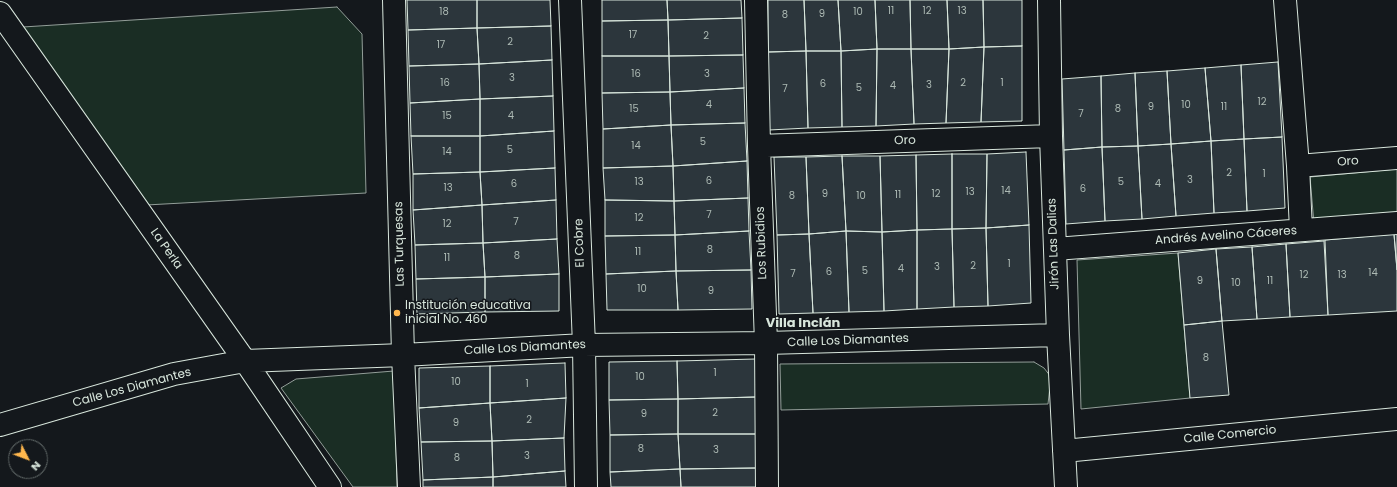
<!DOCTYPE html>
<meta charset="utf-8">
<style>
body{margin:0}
#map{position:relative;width:1397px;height:487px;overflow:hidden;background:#14181c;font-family:Poppins,sans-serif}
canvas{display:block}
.north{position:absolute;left:8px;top:439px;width:40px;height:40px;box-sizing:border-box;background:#14181c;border:1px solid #626a69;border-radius:50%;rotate:132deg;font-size:11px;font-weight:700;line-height:16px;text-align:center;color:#d8e6dc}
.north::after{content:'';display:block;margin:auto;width:14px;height:18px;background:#ffb74d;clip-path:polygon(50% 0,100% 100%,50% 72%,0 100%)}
</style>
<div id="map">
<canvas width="1397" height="487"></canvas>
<div class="north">N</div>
</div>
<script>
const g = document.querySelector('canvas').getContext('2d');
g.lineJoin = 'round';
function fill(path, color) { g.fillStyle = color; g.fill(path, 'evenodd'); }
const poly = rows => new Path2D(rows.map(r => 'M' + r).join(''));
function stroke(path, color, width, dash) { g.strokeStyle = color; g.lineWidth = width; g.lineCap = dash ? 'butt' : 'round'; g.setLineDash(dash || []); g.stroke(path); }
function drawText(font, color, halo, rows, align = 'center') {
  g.font = font + ' Poppins,sans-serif'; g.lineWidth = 3; g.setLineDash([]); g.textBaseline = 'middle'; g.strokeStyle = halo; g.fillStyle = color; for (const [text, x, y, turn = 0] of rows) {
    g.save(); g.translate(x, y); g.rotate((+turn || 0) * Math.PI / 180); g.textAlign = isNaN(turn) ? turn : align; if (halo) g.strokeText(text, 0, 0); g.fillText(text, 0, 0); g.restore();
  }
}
const green = poly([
 [337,7,362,34,366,193,146,205,23,27,337,7],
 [1397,169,1397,216,1314,224,1310,177,1397,169],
 [1178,253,1190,398,1081,409,1077,260,1178,253],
 [1034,362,1044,368,1051,377,1048,404,781,410,780,364,1034,362],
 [394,371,397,487,353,487,281,388,296,379,394,371]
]);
const building = poly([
 [407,0,477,0,477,28,408,30,407,0],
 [477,0,550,0,551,26,477,28,477,0],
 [602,0,667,0,668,20,602,21,602,0],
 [667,0,741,0,742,18,668,20,667,0],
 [768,0,804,0,806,51,768,52,768,0],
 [804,0,838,0,841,51,806,51,804,0],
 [838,0,875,0,877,49,841,51,838,0],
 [875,0,910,0,911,49,877,49,875,0],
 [910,0,947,0,949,49,911,49,910,0],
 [947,0,983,0,984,47,949,49,947,0],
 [983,0,1022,0,1022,46,984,47,983,0],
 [742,18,743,55,669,56,668,20,742,18],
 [668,20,669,56,602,56,602,21,668,20],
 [551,26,552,60,479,64,477,28,551,26],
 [477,28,479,64,409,66,408,30,477,28],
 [1022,46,1022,121,981,122,984,47,1022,46],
 [984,47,981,122,946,123,949,49,984,47],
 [877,49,876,126,842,127,841,51,877,49],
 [877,49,911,49,914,124,876,126,877,49],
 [911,49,949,49,946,123,914,124,911,49],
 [806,51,808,128,769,130,768,52,806,51],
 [806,51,841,51,842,127,808,128,806,51],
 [743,55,744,88,670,92,669,56,743,55],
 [602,56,669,56,670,92,602,93,602,56],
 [552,60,553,96,480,99,479,64,552,60],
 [1278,62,1282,137,1244,139,1241,65,1278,62],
 [479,64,480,99,410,103,409,66,479,64],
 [1241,65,1244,139,1211,141,1205,68,1241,65],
 [1205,68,1211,141,1171,144,1167,71,1205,68],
 [1167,71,1171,144,1138,146,1135,73,1167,71],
 [1135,73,1138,146,1102,147,1101,76,1135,73],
 [1101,76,1102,147,1064,150,1062,79,1101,76],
 [744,88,745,123,671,125,670,92,744,88],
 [670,92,671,125,603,129,602,93,670,92],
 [553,96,554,131,480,136,480,99,553,96],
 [480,99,480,136,411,136,410,103,480,99],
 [745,123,747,161,673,166,671,125,745,123],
 [671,125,673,166,603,168,603,129,671,125],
 [554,131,555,168,480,172,480,136,554,131],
 [411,136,480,136,480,172,413,174,411,136],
 [1282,137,1285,208,1247,211,1244,139,1282,137],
 [1244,139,1247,211,1214,213,1211,141,1244,139],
 [1211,141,1214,213,1176,216,1171,144,1211,141],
 [1171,144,1176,216,1142,219,1138,146,1171,144],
 [1138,146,1142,219,1105,221,1102,147,1138,146],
 [1102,147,1105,221,1066,224,1064,150,1102,147],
 [1026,152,1029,225,986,228,987,154,1026,152],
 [952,154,952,229,917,230,916,155,952,154],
 [952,154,987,154,986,228,952,229,952,154],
 [916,155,917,230,882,232,880,156,916,155],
 [842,156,846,231,809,234,806,157,842,156],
 [842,156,880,156,882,232,846,231,842,156],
 [774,157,806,157,809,234,777,235,774,157],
 [747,161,748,198,674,201,673,166,747,161],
 [673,166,674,201,605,200,603,168,673,166],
 [555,168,556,200,482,205,480,172,555,168],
 [480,172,482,205,413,210,413,174,480,172],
 [748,198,749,231,675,235,674,201,748,198],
 [556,200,557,239,483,243,482,205,556,200],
 [605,200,674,201,675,235,605,236,605,200],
 [482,205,483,243,415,245,413,210,482,205],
 [1029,225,1031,303,988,306,986,228,1029,225],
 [986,228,988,306,954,307,952,229,986,228],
 [952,229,954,307,917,309,917,230,952,229],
 [917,230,917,309,884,311,882,232,917,230],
 [749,231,751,270,676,271,675,235,749,231],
 [846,231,849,312,813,313,809,234,846,231],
 [846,231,882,232,884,311,849,312,846,231],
 [809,234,813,313,779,314,777,235,809,234],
 [1394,234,1397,270,1397,311,1328,315,1325,240,1394,234],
 [1394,234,1397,234,1397,270,1394,234],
 [675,235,676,271,606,274,605,236,675,235],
 [557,239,559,274,485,277,483,243,557,239],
 [1324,241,1328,315,1290,317,1286,244,1324,241],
 [483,243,485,277,416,279,415,245,483,243],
 [1286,244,1290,317,1257,319,1252,247,1286,244],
 [1252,247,1257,319,1222,321,1216,249,1252,247],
 [1216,249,1222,321,1184,325,1178,253,1216,249],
 [751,270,752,309,678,310,676,271,751,270],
 [676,271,678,310,607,310,606,274,676,271],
 [559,274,559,311,485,312,485,277,559,274],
 [485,277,485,312,417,314,416,279,485,277],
 [1222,321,1229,395,1190,398,1184,325,1222,321],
 [756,359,756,397,678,399,677,361,756,359],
 [677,361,678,399,609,400,609,362,677,361],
 [565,363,566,398,490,403,490,366,565,363],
 [490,366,490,403,419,408,419,368,490,366],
 [756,397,756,434,678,434,678,399,756,397],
 [566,398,564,438,492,441,490,403,566,398],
 [678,399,678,434,610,435,609,400,678,399],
 [490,403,492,441,421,442,419,408,490,403],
 [678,434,680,469,610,472,610,435,678,434],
 [678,434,756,434,756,468,680,469,678,434],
 [564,438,565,471,493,477,492,441,564,438],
 [492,441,493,477,423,480,421,442,492,441],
 [756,468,756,487,681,487,680,469,756,468],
 [680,469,681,487,611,487,610,472,680,469],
 [565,471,566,487,493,487,493,477,565,471],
 [493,477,493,487,423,487,423,480,493,477]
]);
const minor = poly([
 [394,0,403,355,409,487],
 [570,0,584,345,586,487],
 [756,0,759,146,766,343,767,487],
 [1049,0,1051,136,1058,335,1066,487],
 [1285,0,1298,166,1301,230],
 [0,13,245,361,330,487],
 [759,146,1051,136],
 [1298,166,1397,158],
 [1055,249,1397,223],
 [0,425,174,374,245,361,403,355,584,345,766,343,1058,335],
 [1064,451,1397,419]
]);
const markers = [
 [397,313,4,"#ffb74d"]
];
const numberNames = [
 ["11",891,11],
 ["12",927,11],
 ["13",962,11],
 ["18",444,12],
 ["10",858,12],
 ["9",822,14],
 ["8",785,15],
 ["17",633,35],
 ["2",706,36],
 ["2",510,42],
 ["17",441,45],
 ["16",636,74],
 ["3",707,74],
 ["3",512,78],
 ["16",445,83],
 ["2",963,83],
 ["1",1002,83],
 ["6",823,84],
 ["3",929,85],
 ["4",893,86],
 ["5",859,88],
 ["7",785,89],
 ["12",1262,102],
 ["4",709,105],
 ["10",1186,105],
 ["9",1151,107],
 ["11",1224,107],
 ["15",634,109],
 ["8",1118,109],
 ["7",1081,114],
 ["15",447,116],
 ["4",511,116],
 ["5",703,142],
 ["14",636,146],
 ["5",510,150],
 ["14",447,152],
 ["2",1229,173],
 ["1",1264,174],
 ["3",1190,180],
 ["6",709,181],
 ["13",639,182],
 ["5",1121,182],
 ["6",514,184],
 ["4",1158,184],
 ["13",448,188],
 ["6",1083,189],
 ["14",1006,191],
 ["13",970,192],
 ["9",825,194],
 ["12",936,194],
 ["11",898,195],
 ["8",792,196],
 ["10",861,196],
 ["7",709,215],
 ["12",639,218],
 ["7",516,222],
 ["12",447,224],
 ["8",710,250],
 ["11",638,252],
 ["8",517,256],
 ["11",447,258],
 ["1",1009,264],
 ["2",973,266],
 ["3",937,267],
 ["4",901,269],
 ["5",865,271],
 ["6",829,272],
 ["14",1373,273],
 ["7",793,274],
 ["12",1304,275],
 ["13",1342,275],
 ["9",1200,281],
 ["11",1270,281],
 ["10",1236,283],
 ["10",642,289],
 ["9",711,291],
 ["8",1206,358],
 ["1",715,373],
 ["10",640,377],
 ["10",456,382],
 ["1",527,384],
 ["2",715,413],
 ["9",644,414],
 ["2",529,420],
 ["9",456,423],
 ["8",641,449],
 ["3",716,450],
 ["3",527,456],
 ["8",457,458]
];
const streetNames = [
 ["Oro",905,141,-2],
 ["Oro",1348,162,-4],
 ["Andrés Avelino Cáceres",1226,236,-4],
 ["El Cobre",580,243,-92],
 ["Los Rubidios",762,243,-92],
 ["Las Turquesas",400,244,-91],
 ["Jirón Las Dalias",1054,244,-92],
 ["La Perla",166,249,55],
 ["Calle Los Diamantes",848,341,-2],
 ["Calle Los Diamantes",525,348,-3],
 ["Calle Los Diamantes",132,388,-15],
 ["Calle Comercio",1230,435,-6]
];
const poiNames = [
 ["Institución educativa",405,306],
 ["inicial No. 460",405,320]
];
const neighbourhoodNames = [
 ["Villa Inclán",803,324]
];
fill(green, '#1a2d24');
stroke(green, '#939e99', 1);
fill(building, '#2c363c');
stroke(building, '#d8e6dc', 1);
stroke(minor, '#d8e6dc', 24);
stroke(minor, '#14181c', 22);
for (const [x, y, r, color] of markers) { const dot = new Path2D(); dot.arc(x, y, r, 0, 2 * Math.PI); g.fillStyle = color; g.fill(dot); stroke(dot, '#14181c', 1.5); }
drawText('10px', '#adbab4', null, numberNames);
drawText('12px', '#d8e6dc', '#14181c', streetNames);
drawText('12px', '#d8e6dc', '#14181c', poiNames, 'left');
drawText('bold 13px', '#d8e6dc', '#14181c', neighbourhoodNames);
</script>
